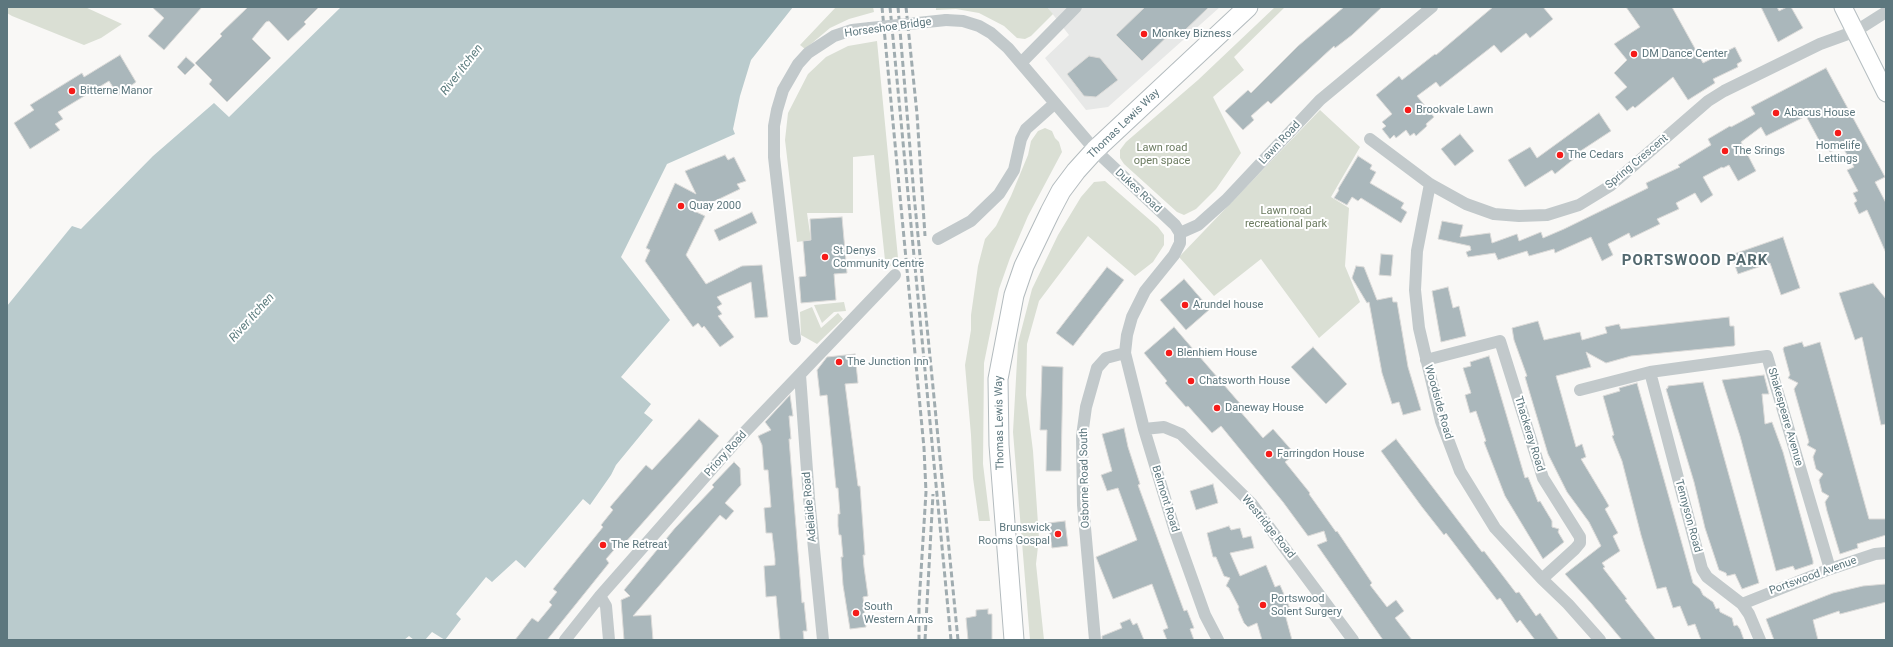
<!DOCTYPE html>
<style>
body{margin:0}
#map{position:relative;width:1893px;height:647px;overflow:hidden;background:#f9f8f6;font-family:Roboto,sans-serif}
canvas{display:block}
.frame{position:absolute;inset:0;border:8px solid #5d777e;pointer-events:none}
</style>
<div id="map">
<canvas width="1893" height="647"></canvas>
<div class="frame"></div>
</div>
<script>
const g = document.querySelector('canvas').getContext('2d');
g.lineJoin = 'round';
function fill(path, color) { g.fillStyle = color; g.fill(path, 'evenodd'); }
const poly = rows => new Path2D(rows.map(r => 'M' + r).join(''));
function stroke(path, color, width, dash) { g.strokeStyle = color; g.lineWidth = width; g.lineCap = dash ? 'butt' : 'round'; g.setLineDash(dash || []); g.stroke(path); }
function drawText(font, color, halo, rows, align = 'center') {
  g.font = font + ' Roboto,sans-serif'; g.lineWidth = 4; g.setLineDash([]); g.textBaseline = 'middle'; g.strokeStyle = halo; g.fillStyle = color; for (const [text, x, y, turn = 0] of rows) {
    g.save(); g.translate(x, y); g.rotate((+turn || 0) * Math.PI / 180); g.textAlign = isNaN(turn) ? turn : align; if (halo) g.strokeText(text, 0, 0); g.fillText(text, 0, 0); g.restore();
  }
}
const built = poly([
 [1047,7,1220,7,1108,107,1086,110,1045,58,1069,35]
]);
const green = poly([
 [7,7,85,7,122,24,101,38,84,45,12,16,7,13],
 [836,7,873,7,874,12,849,19,830,28,805,49,800,45],
 [936,7,1047,7,1053,14,1031,36,1025,39,1017,38,1004,26,979,13,956,9,936,10],
 [1275,7,1285,7,1234,57,1244,70,1213,97,1241,153,1216,189,1196,209,1184,215,1177,212,1124,164,1120,158,1120,150,1126,142,1198,80],
 [877,41,898,258,886,270,874,155,853,157,853,213,807,213,811,240,797,242,785,140,788,113,808,74,826,57,848,46],
 [1320,110,1360,147,1331,197,1349,208,1345,266,1360,302,1319,338,1261,259,1214,296,1179,257],
 [1045,128,1052,131,1055,138,1059,142,1062,152,1028,216,1010,258,999,289,984,363,983,464,990,521,979,521,973,478,971,435,965,365,971,330,971,315,978,266,985,239,996,226,1011,196,1028,155,1031,141,1038,131],
 [1105,181,1158,227,1164,235,1164,245,1153,262,1135,276,1088,236,1039,301,1027,344,1026,395,1033,451,1039,538,1036,564,1044,640,1030,640,1013,432,1018,343,1032,289,1058,235,1081,197,1094,182],
 [844,302,846,311,834,312,822,323,814,305],
 [812,307,821,328,838,313,843,319,817,344,801,335,800,312]
]);
const water = poly([
 [341,7,793,7,751,60,740,96,733,129,735,134,667,164,621,257,670,320,621,377,651,404,644,413,653,420,616,465,611,475,590,505,583,499,525,568,516,560,492,582,486,577,456,614,461,619,445,640,432,632,425,640,414,640,409,636,404,640,7,640,7,306,72,226,81,229,153,156,214,103,229,117]
]);
const building = poly([
 [152,7,202,7,164,50,148,36,164,18,152,7],
 [248,7,319,7,304,22,306,24,288,41,269,21,266,22,252,39,271,58,227,102,209,84,212,80,195,63,222,36,220,34,248,7],
 [1145,7,1209,7,1182,33,1177,27,1142,61,1116,35,1145,7],
 [1344,7,1382,7,1352,35,1335,48,1334,46,1271,104,1268,101,1251,116,1254,120,1243,130,1225,111,1248,90,1251,93,1298,46,1344,7],
 [1493,7,1543,7,1553,19,1530,38,1526,33,1501,53,1494,45,1440,87,1436,82,1417,96,1434,117,1426,124,1427,126,1416,136,1414,133,1410,136,1406,130,1396,138,1394,135,1390,139,1382,129,1386,126,1382,122,1392,114,1376,95,1399,76,1402,80,1435,54,1436,55,1493,7],
 [1626,7,1672,7,1703,63,1735,47,1742,61,1737,64,1738,67,1713,79,1715,83,1688,100,1673,77,1635,108,1633,106,1627,111,1615,97,1627,87,1614,73,1627,60,1614,44,1640,27,1626,7],
 [1761,7,1777,7,1779,11,1787,7,1791,7,1803,28,1778,42,1761,7],
 [120,55,136,82,118,95,109,81,58,112,63,119,55,124,60,130,30,149,14,123,34,110,30,105,82,73,84,77,120,55],
 [1089,56,1100,58,1118,80,1096,97,1084,96,1067,74,1089,56],
 [186,57,195,65,185,75,177,67,186,57],
 [1826,68,1885,177,1875,182,1886,203,1886,253,1867,210,1859,214,1854,203,1857,201,1853,193,1858,191,1847,170,1854,167,1842,146,1830,152,1824,141,1820,142,1806,116,1766,136,1761,127,1741,142,1756,171,1738,181,1729,165,1723,168,1722,167,1703,177,1713,195,1701,203,1695,193,1676,203,1679,209,1657,219,1660,224,1631,238,1629,233,1608,244,1613,255,1602,261,1591,237,1555,253,1554,249,1529,256,1527,251,1498,260,1495,253,1468,257,1466,252,1471,250,1470,246,1438,239,1442,221,1463,225,1460,237,1490,233,1492,243,1517,234,1519,241,1541,232,1543,238,1564,229,1648,188,1646,183,1680,167,1678,165,1711,145,1708,139,1730,126,1731,127,1755,114,1751,107,1826,68],
 [1599,113,1611,131,1579,152,1580,154,1555,174,1552,170,1525,187,1508,160,1530,147,1537,158,1599,113],
 [1460,134,1474,151,1455,166,1441,149,1460,134],
 [725,155,728,160,734,157,746,181,737,184,740,189,694,211,705,216,686,255,706,284,742,266,762,265,768,317,755,318,751,282,717,297,722,304,717,307,722,314,718,316,734,337,720,347,704,326,702,328,698,323,693,327,645,261,650,250,646,248,675,183,696,194,685,171,725,155],
 [1358,156,1372,165,1370,169,1376,172,1370,183,1404,203,1401,208,1407,212,1401,223,1361,198,1358,201,1352,197,1347,205,1334,198,1339,190,1338,189,1358,156],
 [752,212,757,223,719,241,714,230,752,212],
 [842,217,847,273,834,274,836,300,801,303,799,277,806,276,803,241,811,240,810,219,842,217],
 [1783,237,1800,288,1781,295,1770,263,1738,274,1731,255,1783,237],
 [1381,254,1393,255,1391,276,1379,275,1381,254],
 [1356,266,1364,267,1377,300,1392,297,1393,302,1397,302,1408,367,1421,410,1403,415,1399,402,1392,404,1382,373,1369,302,1367,303,1352,278,1356,266],
 [1107,267,1124,280,1073,346,1056,333,1107,267],
 [1184,279,1210,309,1186,330,1160,300,1184,279],
 [1873,283,1886,299,1886,424,1881,425,1862,337,1855,340,1839,293,1873,283],
 [1448,287,1453,308,1459,306,1466,336,1441,342,1432,291,1448,287],
 [1729,317,1730,326,1734,326,1735,345,1734,346,1631,356,1606,363,1586,352,1591,367,1556,376,1576,447,1582,444,1586,457,1581,459,1605,499,1609,506,1605,509,1618,533,1613,536,1620,551,1602,563,1605,567,1603,568,1627,599,1625,600,1656,640,1622,640,1591,603,1565,574,1601,546,1589,522,1567,492,1548,454,1525,377,1527,376,1514,340,1512,328,1538,321,1544,340,1580,332,1582,340,1607,333,1605,327,1619,324,1621,329,1729,317],
 [1174,327,1243,407,1239,410,1263,438,1273,429,1295,454,1285,462,1310,493,1309,494,1336,532,1337,531,1372,583,1370,585,1387,607,1396,600,1404,611,1395,618,1412,640,1383,640,1317,545,1327,541,1324,531,1308,536,1283,502,1221,426,1212,433,1188,406,1186,407,1165,383,1167,381,1144,353,1174,327],
 [1802,342,1804,347,1820,342,1869,519,1886,519,1886,535,1857,544,1858,548,1840,554,1827,511,1825,502,1829,496,1822,492,1819,480,1823,474,1816,469,1813,457,1816,450,1807,445,1809,442,1794,389,1798,383,1788,378,1790,375,1783,349,1784,347,1802,342],
 [1313,347,1347,384,1326,404,1291,367,1313,347],
 [855,354,858,383,845,384,858,486,860,486,865,555,863,555,864,567,868,596,863,597,866,627,850,629,843,585,841,557,843,557,841,535,839,535,838,526,838,514,840,514,838,488,836,488,827,395,820,396,817,370,827,357,855,354],
 [1489,356,1525,478,1528,477,1538,502,1540,501,1552,521,1552,527,1559,529,1558,532,1564,542,1543,559,1505,496,1484,442,1486,441,1476,411,1470,413,1465,395,1471,393,1463,368,1471,366,1470,362,1489,356],
 [1042,366,1063,367,1061,471,1046,471,1047,430,1040,430,1042,366],
 [1764,375,1769,394,1762,394,1765,424,1772,422,1783,452,1813,561,1813,564,1795,570,1793,566,1776,571,1740,436,1722,380,1764,375],
 [1703,382,1759,583,1742,589,1735,574,1727,576,1726,573,1719,570,1705,528,1694,482,1666,389,1668,388,1668,386,1703,382],
 [1637,383,1693,583,1700,589,1703,595,1713,602,1716,609,1719,608,1720,612,1732,618,1734,626,1737,625,1740,629,1744,640,1701,640,1695,624,1688,626,1680,606,1673,608,1666,587,1657,589,1641,535,1622,461,1612,436,1614,435,1603,396,1620,391,1619,388,1637,383],
 [790,395,793,416,789,416,791,439,789,439,802,603,804,602,807,631,803,631,804,640,780,640,776,596,766,597,764,566,775,565,775,559,772,533,766,533,764,508,771,507,768,470,764,470,762,445,758,436,771,430,765,422,790,395],
 [699,419,719,436,624,544,621,542,606,559,609,563,547,640,515,640,532,618,538,622,552,605,549,602,557,592,553,589,603,527,601,525,613,510,610,507,646,465,652,470,699,419],
 [1124,428,1128,447,1140,484,1138,485,1184,611,1187,610,1194,628,1190,629,1194,640,1167,640,1163,630,1168,628,1152,584,1113,599,1096,557,1137,540,1118,488,1107,491,1101,475,1112,471,1102,434,1124,428],
 [1396,439,1482,552,1484,551,1516,593,1519,592,1536,616,1540,613,1559,640,1535,640,1520,620,1517,623,1500,598,1497,600,1446,533,1444,535,1422,507,1381,451,1396,439],
 [734,462,740,468,741,485,725,503,734,511,726,520,720,515,633,616,651,615,653,640,624,640,621,600,630,596,624,590,675,528,714,487,712,485,734,462],
 [1213,484,1218,503,1196,510,1190,491,1213,484],
 [1065,521,1068,546,1052,548,1048,523,1065,521],
 [1229,526,1231,530,1240,528,1243,538,1251,536,1254,548,1230,553,1240,576,1266,565,1275,587,1280,585,1291,611,1285,614,1292,640,1262,640,1257,623,1248,627,1244,623,1238,609,1239,607,1229,588,1226,586,1230,578,1224,576,1216,557,1213,557,1207,533,1229,526],
 [1886,584,1886,602,1840,614,1839,611,1813,620,1818,640,1774,640,1766,619,1833,593,1863,586,1886,584],
 [988,609,988,614,992,614,992,640,968,640,966,618,976,616,976,610,988,609],
 [1130,619,1133,625,1137,623,1144,640,1102,640,1102,636,1122,628,1120,623,1130,619]
]);
const street = poly([
 [946,20,963,21,979,26,991,33,1008,48,1095,150,1175,225,1180,233],
 [1021,63,1076,7],
 [1370,139,1430,184,1466,204,1494,214,1519,216,1547,215,1579,205,1610,186,1708,101,1724,91,1820,44,1856,31,1886,12],
 [1430,184,1417,251,1415,290,1419,328,1441,421,1460,471,1495,528,1542,579,1568,604,1600,640],
 [938,239,971,221,999,194,1014,170,1021,139,1026,129,1054,104],
 [795,339,774,157,774,126,777,110,783,90,798,64,808,53,834,36,852,30,870,28],
 [1125,353,1144,429,1175,531,1205,615,1218,640],
 [1426,360,1500,341,1543,478,1580,537,1580,543,1575,549,1542,579],
 [1650,372,1702,569,1707,577,1742,604,1749,614,1760,640],
 [800,375,809,498,823,640],
 [1580,390,1650,372,1767,356,1830,569],
 [1144,429,1164,427,1181,434,1252,504,1353,640],
 [600,596,606,606,609,640],
 [1742,604,1830,569,1875,554,1886,553],
 [565,640,600,596,740,437,895,275],
 [1095,640,1083,505,1082,436,1086,407,1097,368,1106,358,1125,353,1127,335,1132,317,1145,291,1174,255,1180,243,1180,233,1198,225,1226,200,1320,100,1432,7]
]);
const secondary = poly([
 [1843,7,1886,93]
]);
const primary = poly([
 [1014,640,999,445,998,379,1014,295,1024,266,1050,212,1061,191,1076,171,1095,150,1248,7]
]);
const rail = poly([
 [882,7,924,448,926,492,919,604,919,640],
 [890,7,951,640],
 [898,7,914,195,958,640],
 [906,7,917,114,925,236],
 [925,640,933,494]
]);
const streetBridge = poly([
 [870,28,946,20]
]);
const markers = [
 [1144,34,4,"#f61b19"],
 [1634,54,4,"#f61b19"],
 [72,91,4,"#f61b19"],
 [1408,110,4,"#f61b19"],
 [1776,113,4,"#f61b19"],
 [1838,133,4,"#f61b19"],
 [1725,151,4,"#f61b19"],
 [1560,155,4,"#f61b19"],
 [681,206,4,"#f61b19"],
 [825,257,4,"#f61b19"],
 [1185,305,4,"#f61b19"],
 [1169,353,4,"#f61b19"],
 [839,362,4,"#f61b19"],
 [1191,381,4,"#f61b19"],
 [1217,408,4,"#f61b19"],
 [1269,454,4,"#f61b19"],
 [1058,534,4,"#f61b19"],
 [603,545,4,"#f61b19"],
 [1263,605,4,"#f61b19"],
 [856,613,4,"#f61b19"]
];
const streetNames = [
 ["Horseshoe Bridge",888,28,-8],
 ["Thomas Lewis Way",1124,124,-44],
 ["Lawn Road",1280,143,-47],
 ["Spring Crescent",1637,162,-40],
 ["Dukes Road",1138,191,43],
 ["Woodside Road",1438,402,74],
 ["Shakespeare Avenue",1785,417,74],
 ["Thomas Lewis Way",1000,423,-91],
 ["Thackeray Road",1529,434,73],
 ["Priory Road",726,454,-48],
 ["Osborne Road South",1085,478,-91],
 ["Belmont Road",1165,499,73],
 ["Adelaide Road",810,507,-95],
 ["Tennyson Road",1688,516,75],
 ["Westridge Road",1268,527,51],
 ["Portswood Avenue",1813,576,-20]
];
const poiNames = [
 ["Monkey Bizness",1152,34],
 ["DM Dance Center",1642,54],
 ["Bitterne Manor",80,91],
 ["Brookvale Lawn",1416,110],
 ["Abacus House",1784,113],
 ["Homelife",1838,146,"center"],
 ["Lettings",1838,159,"center"],
 ["The Srings",1733,151],
 ["The Cedars",1568,155],
 ["Quay 2000",689,206],
 ["St Denys",833,251],
 ["Community Centre",833,264],
 ["Arundel house",1193,305],
 ["Blenhiem House",1177,353],
 ["The Junction Inn",847,362],
 ["Chatsworth House",1199,381],
 ["Daneway House",1225,408],
 ["Farringdon House",1277,454],
 ["Brunswick",1050,528,"right"],
 ["Rooms Gospal",1050,541,"right"],
 ["The Retreat",611,545],
 ["Portswood",1271,599],
 ["Solent Surgery",1271,612],
 ["South",864,607],
 ["Western Arms",864,620]
];
const parkNames = [
 ["Lawn road",1162,148],
 ["open space",1162,161],
 ["Lawn road",1286,211],
 ["recreational park",1286,224]
];
const waterNames = [
 ["River Itchen",462,70,-52],
 ["River Itchen",252,318,-48]
];
const districtNames = [
 ["PORTSWOOD PARK",1695,261]
];
fill(built, '#e7e8e7');
fill(green, '#dadfd4');
fill(water, '#bacbcd');
fill(building, '#aab7bb');
stroke(building, '#dbdad8', 1);
stroke(secondary, '#b4bdc0', 19);
stroke(primary, '#b3bbbe', 21);
stroke(street, '#c2c9cb', 12);
stroke(secondary, '#fff', 17);
stroke(primary, '#fff', 19);
stroke(rail, '#a0acb0', 3, [6, 3]);
stroke(streetBridge, '#c2c9cb', 12);
for (const [x, y, r, color] of markers) { const dot = new Path2D(); dot.arc(x, y, r, 0, 2 * Math.PI); g.fillStyle = color; g.fill(dot); stroke(dot, '#fff', 1.5); }
drawText('11px', '#5d777e', '#fff', streetNames);
drawText('11px', '#5d777e', '#fff', poiNames, 'left');
drawText('11px', '#6b7b60', '#fff', parkNames);
drawText('italic 12px', '#5c7c7e', '#fff', waterNames);
g.letterSpacing = '1px';
drawText('bold 15px', '#53696f', '#fff', districtNames);
g.letterSpacing = '0px';
</script>
